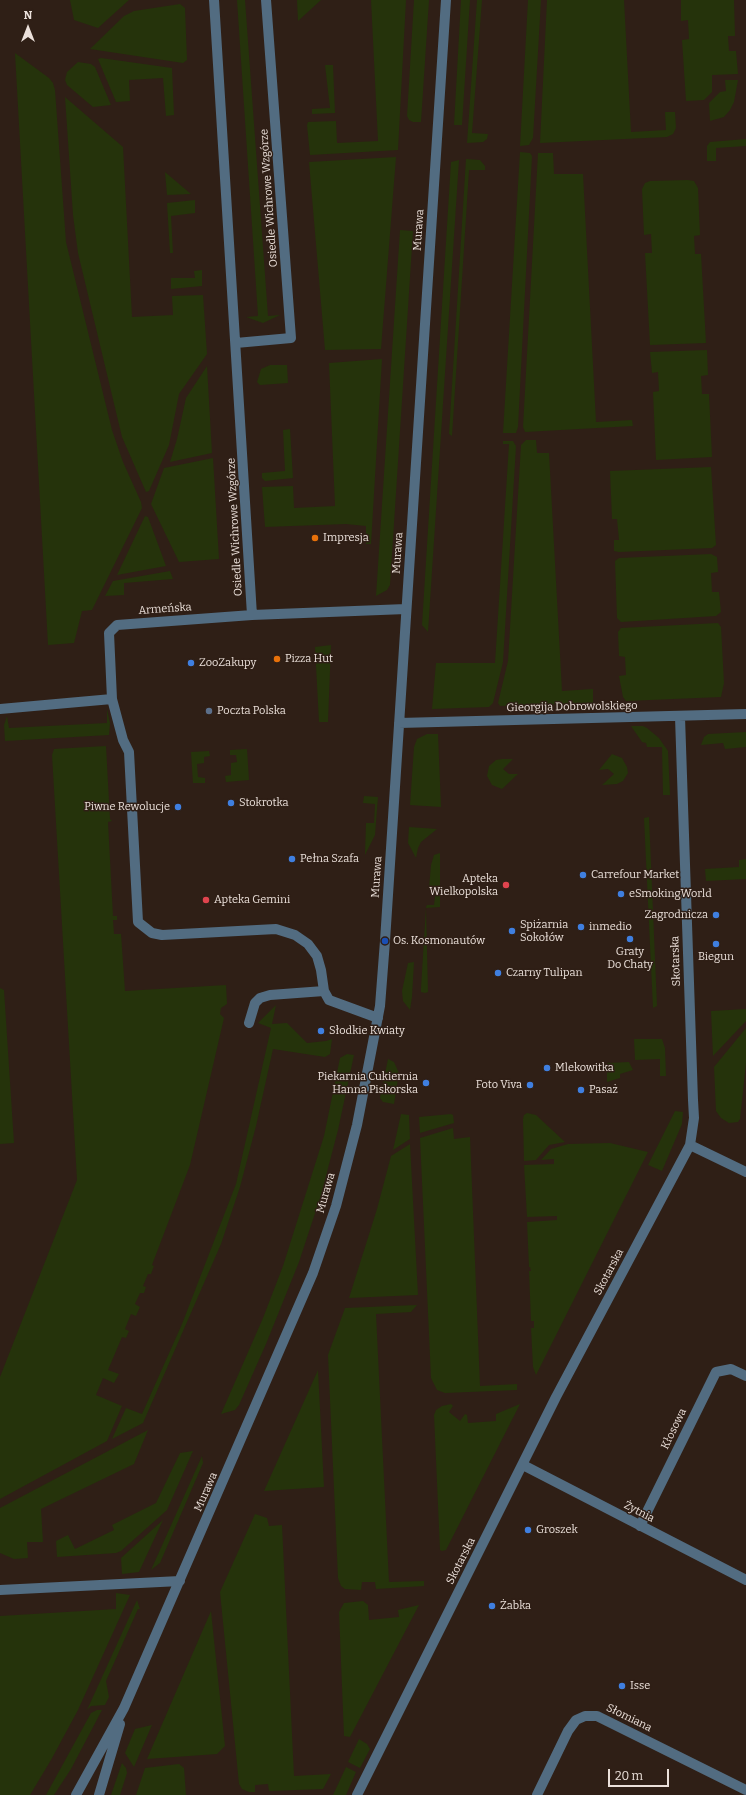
<!DOCTYPE html>
<meta charset="utf-8">
<style>
body{margin:0}
#map{position:relative;width:746px;height:1795px;overflow:hidden;background:#2f1f16;font-family:Bitter,serif}
canvas{display:block}
.north{position:absolute;left:8px;top:8px;width:40px;height:40px;-webkit-text-stroke:3px #2f1f16;paint-order:stroke;rotate:0deg;font-size:11px;font-weight:700;line-height:16px;text-align:center;color:#ebe0da}
.north::after{content:'';display:block;margin:auto;width:14px;height:18px;background:#ebe0da;clip-path:polygon(50% 0,100% 100%,50% 72%,0 100%)}
.scale{position:absolute;left:608px;top:1769px;width:61px;height:18px;box-sizing:border-box;border:2px solid #ebe0da;border-top:0;padding-left:5px;font-size:12px;line-height:14px;white-space:nowrap;color:#ebe0da;-webkit-text-stroke:3px #2f1f16;paint-order:stroke}
</style>
<div id="map">
<canvas width="746" height="1795"></canvas>
<div class="north">N</div>
<div class="scale">20 m</div>
</div>
<script>
const g = document.querySelector('canvas').getContext('2d');
g.lineJoin = 'round';
function fill(path, color) { g.fillStyle = color; g.fill(path, 'evenodd'); }
const poly = rows => new Path2D(rows.map(r => 'M' + r).join(''));
function stroke(path, color, width, dash) { g.strokeStyle = color; g.lineWidth = width; g.lineCap = dash ? 'butt' : 'round'; g.setLineDash(dash || []); g.stroke(path); }
function drawText(font, color, halo, rows, align = 'center') {
  g.font = font + ' Bitter,serif'; g.lineWidth = 3; g.setLineDash([]); g.textBaseline = 'middle'; g.strokeStyle = halo; g.fillStyle = color; for (const [text, x, y, turn = 0] of rows) {
    g.save(); g.translate(x, y); g.rotate((+turn || 0) * Math.PI / 180); g.textAlign = isNaN(turn) ? turn : align; if (halo) g.strokeText(text, 0, 0); g.fillText(text, 0, 0); g.restore();
  }
}
const green = poly([
 [70,0,129,0,98,28,74,20],
 [237,0,245,0,268,316,280,315,263,323,246,317,258,316],
 [297,0,321,0,298,21],
 [371,0,406,0,398,150,310,155,307,125,308,122,336,121,337,143,378,141],
 [414,0,429,0,421,122,413,122,409,120,407,116],
 [461,0,470,0,462,125,454,125],
 [477,0,482,0,472,133,488,134,487,139,483,142,467,143],
 [528,0,541,0,533,138,529,145,520,146],
 [547,0,624,0,631,132,666,130,665,112,675,112,676,128,673,134,667,137,540,143],
 [681,0,734,0,735,36,728,36,729,51,736,51,738,74,712,75,712,92,704,100,686,101,682,40,689,39,688,20,681,21],
 [180,4,185,8,187,60,183,63,90,49,124,16,134,11],
 [15,53,49,78,53,83,55,90,66,242,112,430,123,462,141,502,142,508,92,610,82,611,74,643,48,645],
 [101,58,172,68,174,115,166,116,163,78,129,80,130,101,116,102,98,59],
 [78,62,91,64,95,67,111,105,93,107,67,85,65,80,67,72],
 [325,65,333,65,335,113,312,114,312,109,330,108],
 [725,80,738,80,734,102,730,110,724,117,710,121,709,103,720,92,726,91],
 [65,97,123,147,132,317,173,315,172,296,203,295,207,354,179,394,169,445,149,491,146,492,122,437,78,253,73,215],
 [746,139,746,146,716,148,716,161,707,161,707,146,710,142],
 [520,152,530,153,532,156,518,427,516,433,503,433],
 [538,153,553,153,554,174,583,174,596,422,632,420,633,426,525,432,523,427],
 [396,157,381,349,325,350,309,162],
 [466,159,480,160,485,166,485,170,469,170,452,436,449,434],
 [459,160,428,632,422,625,451,162],
 [165,172,191,194,167,195],
 [688,180,694,181,698,188,700,235,694,236,695,254,701,254,706,343,650,345,645,253,652,253,651,234,644,235,642,189,645,183,650,181],
 [195,200,195,213,171,216,173,253,170,253,167,203],
 [400,230,413,231,390,585,387,590,376,596],
 [202,270,202,286,171,289,171,278,195,278,194,271],
 [707,350,708,375,701,376,702,394,709,394,712,457,656,460,653,392,659,391,658,372,652,373,650,352],
 [382,359,371,544,366,544,366,526,346,524,265,527,262,487,293,486,294,508,335,506,329,363],
 [270,365,287,365,288,383,260,385,257,382,261,369],
 [207,366,212,453,170,462,177,439,186,398],
 [290,429,293,478,265,481,262,478,262,473,285,471,283,430],
 [526,440,536,440,537,453,549,453,562,691,593,689,593,703,500,706,498,703,508,661,521,445],
 [503,441,513,441,516,446,503,662,493,703,489,707,432,709,436,663,495,663,509,444,503,444],
 [213,458,219,559,179,562,151,504,164,468],
 [711,467,716,545,712,548,619,552,614,551,614,540,619,540,617,519,612,519,610,471],
 [145,516,148,517,166,566,117,575],
 [711,554,717,557,718,572,711,573,712,592,719,592,721,612,716,616,621,622,617,618,615,561,619,558],
 [170,571,173,579,124,583,124,595,105,596,113,581],
 [718,623,721,627,724,683,721,697,626,701,623,697,619,676,626,675,625,657,619,656,618,632,621,628],
 [331,645,328,722,319,722,315,647],
 [107,709,110,723,109,735,5,741,4,725,7,716,9,728,107,723],
 [631,726,643,726,647,728,659,738,668,751,670,795,663,795,662,747,647,747,646,743,642,742],
 [746,732,746,747,725,749,723,743,701,745,704,737,708,734],
 [427,734,438,734,441,807,410,805,414,747,417,739],
 [106,746,110,819,112,821,108,822,113,916,117,916,117,920,113,920,114,934,121,934,125,991,226,985,227,1004,221,1008,220,1014,224,1018,190,1165,152,1265,154,1266,151,1274,148,1274,143,1286,146,1287,144,1293,140,1293,135,1304,140,1307,136,1316,131,1314,125,1329,129,1331,126,1338,122,1337,108,1370,119,1374,114,1383,103,1378,96,1395,122,1406,107,1441,0,1499,0,1377,77,1180,52,755,54,749],
 [247,749,249,780,226,782,225,776,231,775,231,763,237,762,236,755,230,755,230,750],
 [209,751,210,756,204,757,204,763,197,764,198,777,205,778,205,783,193,783,191,752],
 [612,754,622,758,627,767,628,773,623,781,617,784,602,785,614,774,608,769,599,770],
 [502,759,513,759,503,769,509,774,518,774,502,789,492,785,487,776,489,766,496,760],
 [364,796,378,797,375,835,365,855,366,823,374,823,375,804,363,803],
 [649,817,657,1006,653,1008,644,818],
 [409,827,437,829,421,842,418,848,416,858,408,843],
 [440,853,440,907,426,908,428,992,425,993,421,992,421,988,426,907,427,905,434,905,436,889,429,888,431,865,434,855],
 [746,859,746,879,706,881,705,869,739,867,739,860],
 [414,962,412,997,410,1010,403,1001,402,991,408,963],
 [0,988,4,990,14,1143,0,1144],
 [276,1005,272,1024,287,1023,307,1043,326,1041,332,1039,330,1054,325,1057,273,1049,256,1126,240,1187,221,1244,143,1423,112,1439,126,1408,142,1414,182,1324,236,1184,271,1028,258,1023],
 [746,1009,746,1021,713,1056,711,1011],
 [746,1028,746,1063,740,1119,738,1122,729,1123,721,1118,716,1111,714,1067],
 [634,1039,662,1039,665,1048,666,1076,660,1076,660,1059,635,1060],
 [347,1054,354,1055,338,1130,321,1195,299,1262,266,1344,239,1405,235,1410,221,1414,263,1318,283,1266,324,1136,340,1058],
 [388,1059,394,1062,399,1073,394,1104,383,1102,380,1098],
 [629,1062,633,1070,620,1074,620,1078,607,1082,607,1063],
 [675,1111,683,1112,682,1124,662,1171,648,1165],
 [527,1113,536,1115,565,1142,549,1145,536,1160,524,1161,523,1119,524,1115],
 [401,1114,409,1115,410,1139,393,1150],
 [451,1114,453,1115,454,1123,420,1133,419,1117],
 [453,1128,454,1139,470,1137,480,1386,517,1384,517,1390,445,1393,437,1390,431,1378,420,1138],
 [610,1143,648,1152,536,1375,533,1367,531,1328,534,1328,534,1321,531,1321,529,1271,531,1271,530,1267,529,1267,527,1222,557,1220,557,1216,527,1217,524,1165,554,1164,554,1159,541,1160,551,1149,568,1144],
 [410,1144,418,1295,349,1298,377,1209,391,1156],
 [417,1305,411,1312,376,1314,389,1582,424,1581,424,1586,376,1589,375,1582,362,1582,361,1590,345,1589,341,1586,338,1578,328,1355,345,1308],
 [318,1370,324,1487,264,1491],
 [451,1404,453,1406,449,1412,460,1421,465,1414,467,1415,468,1423,496,1421,496,1414,520,1404,446,1550,442,1551,440,1550,434,1415,436,1410,442,1406],
 [148,1430,134,1464,41,1509,43,1542,27,1542,28,1558,14,1559,0,1553,0,1508],
 [193,1451,167,1510,121,1551,116,1553,57,1557,56,1541,68,1535,75,1549,114,1530,112,1525,156,1503,180,1453],
 [202,1456,203,1463,160,1563,151,1570],
 [255,1514,267,1518,269,1526,282,1525,294,1776,331,1774,323,1789,269,1791,268,1784,255,1785,255,1792,249,1792,242,1789,239,1784,220,1592],
 [163,1520,139,1572,122,1574,121,1558],
 [116,1593,130,1595,78,1710,51,1760,30,1795,0,1795,0,1616,116,1609],
 [137,1600,140,1609,138,1609,106,1681,109,1697,105,1705,91,1706,87,1710],
 [363,1601,368,1605,369,1620,399,1617,398,1610,419,1605,350,1737,344,1736,339,1612,344,1603],
 [211,1611,225,1746,217,1754,147,1759],
 [97,1710,102,1710,71,1769,54,1795,46,1795,91,1713],
 [152,1725,134,1767,125,1753,135,1729],
 [359,1739,367,1744,370,1749,360,1768,348,1762],
 [122,1763,126,1768,127,1773,120,1795,111,1795],
 [179,1764,184,1768,186,1795,136,1795,145,1768],
 [346,1767,356,1772,346,1795,333,1795]
]);
const minor = poly([
 [214,0,252,615],
 [236,343,291,338,266,0],
 [0,709,112,699],
 [399,723,746,714],
 [378,1018,329,1000,324,991,321,970,317,956,308,944,295,935,276,929,162,935,152,933,138,922,129,752,123,740,112,699,109,633,117,625,252,615,406,609],
 [249,1023,255,1003,260,998,270,995,324,991],
 [690,1145,746,1172],
 [523,1465,746,1580],
 [640,1526,716,1372,731,1369,746,1376],
 [0,1590,180,1581],
 [76,1795,124,1708,313,1273,336,1206,357,1125,380,1006,385,941,446,0],
 [99,1795,120,1724],
 [357,1795,556,1397,690,1145,694,1118,693,1100,680,717],
 [537,1795,568,1731,576,1720,585,1716,597,1716,746,1790]
]);
const markers = [
 [315,538,4,"#e8710a"],
 [277,659,4,"#e8710a"],
 [191,663,4,"#3f7fe0"],
 [209,711,4,"#5c6f8a"],
 [231,803,4,"#3f7fe0"],
 [178,807,4,"#3f7fe0"],
 [292,859,4,"#3f7fe0"],
 [583,875,4,"#3f7fe0"],
 [506,885,4,"#e0444e"],
 [621,894,4,"#3f7fe0"],
 [206,900,4,"#e0444e"],
 [716,915,4,"#3f7fe0"],
 [581,927,4,"#3f7fe0"],
 [512,931,4,"#3f7fe0"],
 [630,939,4,"#3f7fe0"],
 [385,941,4,"#1a4fb4"],
 [716,944,4,"#3f7fe0"],
 [498,973,4,"#3f7fe0"],
 [321,1031,4,"#3f7fe0"],
 [547,1068,4,"#3f7fe0"],
 [426,1083,4,"#3f7fe0"],
 [530,1085,4,"#3f7fe0"],
 [581,1090,4,"#3f7fe0"],
 [528,1530,4,"#3f7fe0"],
 [492,1606,4,"#3f7fe0"],
 [622,1686,4,"#3f7fe0"]
];
const streetNames = [
 ["Osiedle Wichrowe Wzgórze",269,198,-94],
 ["Murawa",419,230,-86],
 ["Osiedle Wichrowe Wzgórze",235,527,-93],
 ["Murawa",398,553,-86],
 ["Armeńska",165,609,-4],
 ["Gieorgija Dobrowolskiego",572,707,-1],
 ["Murawa",377,877,-86],
 ["Skotarska",676,961,-92],
 ["Murawa",326,1193,-74],
 ["Skotarska",609,1272,-62],
 ["Kłosowa",674,1429,-64],
 ["Murawa",206,1492,-66],
 ["Żytnia",639,1512,27],
 ["Skotarska",461,1561,-63],
 ["Słomiana",629,1718,26]
];
const poiNames = [
 ["Impresja",323,538],
 ["Pizza Hut",285,659],
 ["ZooZakupy",199,663],
 ["Poczta Polska",217,711],
 ["Stokrotka",239,803],
 ["Piwne Rewolucje",170,807,"right"],
 ["Pełna Szafa",300,859],
 ["Carrefour Market",591,875],
 ["Apteka",498,879,"right"],
 ["Wielkopolska",498,892,"right"],
 ["eSmokingWorld",629,894],
 ["Apteka Gemini",214,900],
 ["Zagrodnicza",708,915,"right"],
 ["Spiżarnia",520,925],
 ["Sokołów",520,938],
 ["inmedio",589,927],
 ["Os. Kosmonautów",393,941],
 ["Graty",630,952,"center"],
 ["Do Chaty",630,965,"center"],
 ["Biegun",716,957,"center"],
 ["Czarny Tulipan",506,973],
 ["Słodkie Kwiaty",329,1031],
 ["Mlekowitka",555,1068],
 ["Piekarnia Cukiernia",418,1077,"right"],
 ["Hanna Piskorska",418,1090,"right"],
 ["Foto Viva",522,1085,"right"],
 ["Pasaż",589,1090],
 ["Groszek",536,1530],
 ["Żabka",500,1606],
 ["Isse",630,1686]
];
fill(green, '#25330b');
stroke(minor, '#526c81', 10);
for (const [x, y, r, color] of markers) { const dot = new Path2D(); dot.arc(x, y, r, 0, 2 * Math.PI); g.fillStyle = color; g.fill(dot); stroke(dot, '#2f1f16', 1.5); }
drawText('11px', '#ebe0da', '#2f1f16', streetNames);
drawText('11px', '#ebe0da', '#2f1f16', poiNames, 'left');
</script>
